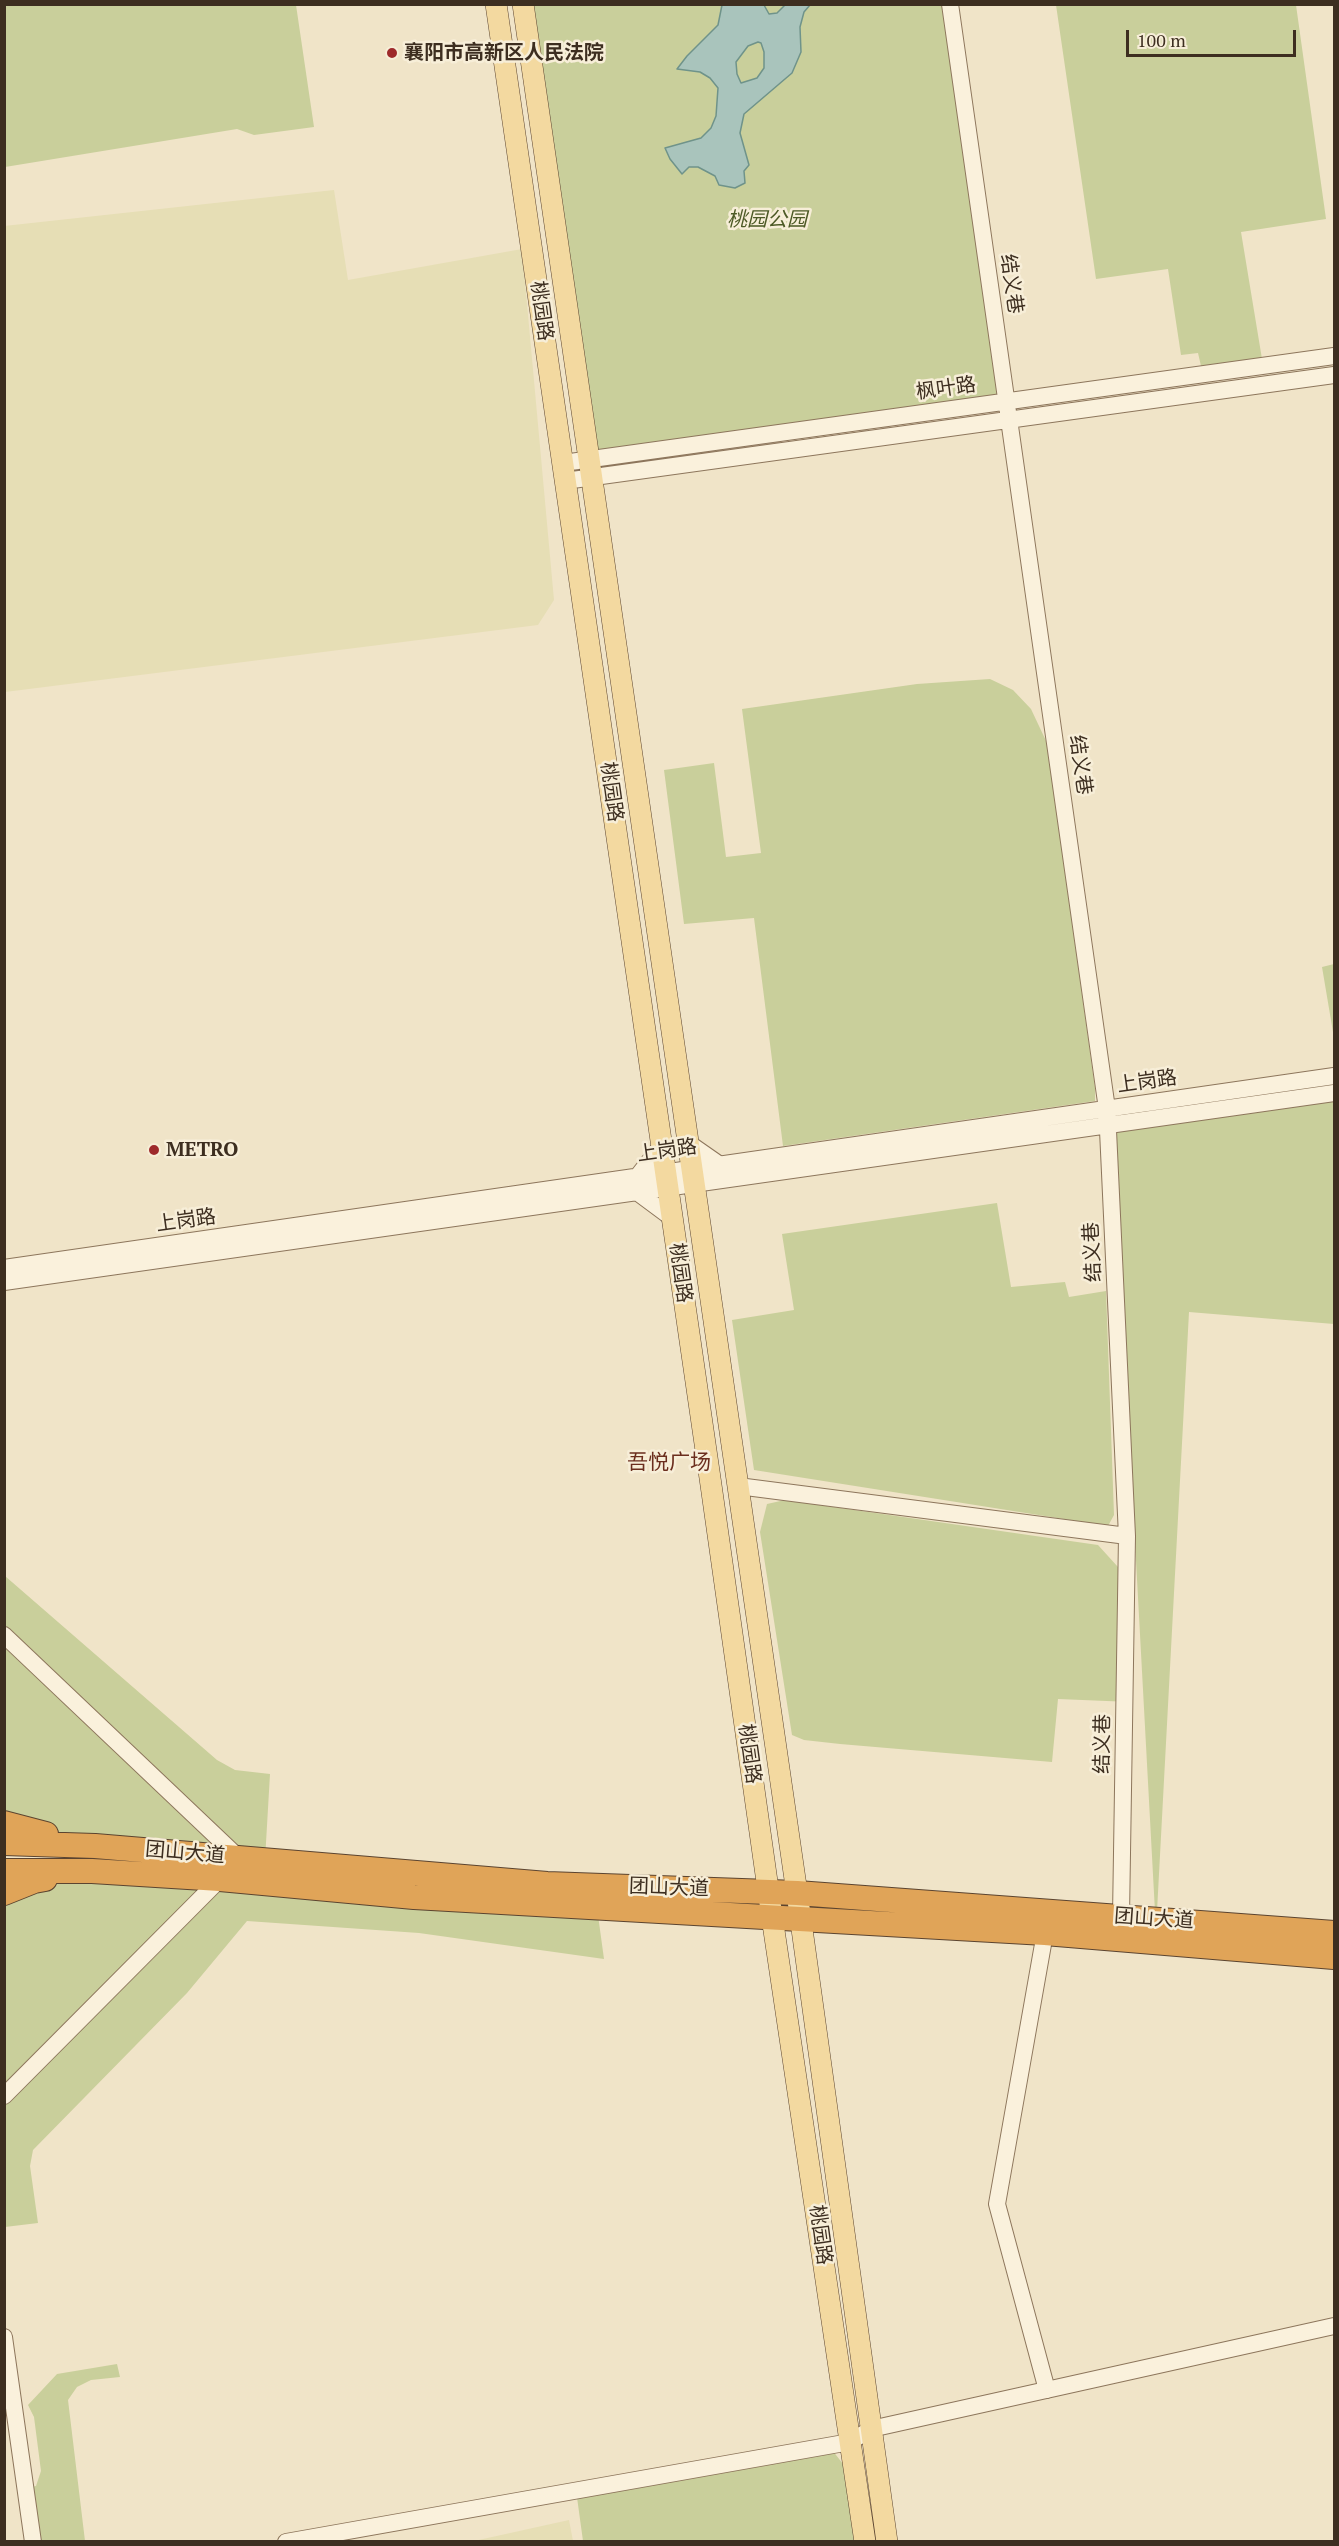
<!DOCTYPE html>
<meta charset="utf-8">
<style>
body{margin:0}
#map{position:relative;width:1339px;height:2546px;overflow:hidden;background:#f0e4c8;font-family:"PT Serif",serif}
canvas{display:block}
.frame{position:absolute;inset:0;border:6px solid #3d2e20;pointer-events:none}
.scale{position:absolute;left:1126px;top:30px;width:170px;height:27px;box-sizing:border-box;border:3px solid #3d2e20;border-top:0;padding-left:8px;font-size:18px;line-height:21px;white-space:nowrap;color:#3d2e20;-webkit-text-stroke:4px #f7eed8;paint-order:stroke}
</style>
<div id="map">
<canvas width="1339" height="2546"></canvas>
<div class="frame"></div>
<div class="scale">100 m</div>
</div>
<script>
const g = document.querySelector('canvas').getContext('2d');
g.lineJoin = 'round';
function fill(path, color) { g.fillStyle = color; g.fill(path, 'evenodd'); }
const poly = rows => new Path2D(rows.map(r => 'M' + r).join(''));
function stroke(path, color, width, dash) { g.strokeStyle = color; g.lineWidth = width; g.lineCap = dash ? 'butt' : 'round'; g.setLineDash(dash || []); g.stroke(path); }
function drawText(font, color, halo, rows, align = 'center') {
  g.font = font + ' "PT Serif","Noto Sans SC",serif'; g.lineWidth = 5; g.setLineDash([]); g.textBaseline = 'middle'; g.strokeStyle = halo; g.fillStyle = color; for (const [text, x, y, turn = 0] of rows) {
    g.save(); g.translate(x, y); g.rotate((+turn || 0) * Math.PI / 180); g.textAlign = isNaN(turn) ? turn : align; if (halo) g.strokeText(text, 0, 0); g.fillText(text, 0, 0); g.restore();
  }
}
const farmland = poly([
 [334,190,348,280,522,249,554,600,538,625,5,692,4,226],
 [569,2520,573,2541,474,2541]
]);
const green = poly([
 [5,4,296,5,314,127,254,135,237,129,5,167],
 [523,5,950,5,1006,402,589,460],
 [1056,5,1296,5,1326,219,1241,232,1262,359,1201,366,1198,353,1181,355,1168,269,1096,279],
 [990,679,1013,690,1031,709,1047,743,1095,1088,1095,1101,783,1146,754,918,684,924,664,770,714,763,726,857,761,853,742,709,917,684],
 [1334,964,1334,1038,1322,967],
 [1334,1085,1334,1324,1189,1312,1156,1930,1112,1117],
 [997,1203,1011,1287,1065,1282,1069,1297,1106,1291,1114,1515,1108,1526,754,1470,732,1320,794,1310,782,1234],
 [785,1500,1098,1545,1118,1567,1131,1702,1058,1699,1052,1762,840,1744,804,1740,792,1735,760,1532,767,1504],
 [5,1576,217,1760,235,1770,270,1774,265,1860,95,1846,5,1823],
 [92,1871,597,1908,604,1959,419,1933,247,1921,187,1993,33,2150,30,2166,38,2223,5,2227,4,1893],
 [117,2364,120,2377,91,2380,77,2387,68,2400,85,2541,33,2541,25,2488,36,2486,41,2471,34,2417,28,2405,57,2374],
 [829,2446,850,2473,859,2541,583,2541,576,2490]
]);
const water = poly([
 [722,5,764,5,769,14,777,13,785,5,810,5,804,12,800,27,801,52,792,73,744,114,740,133,749,165,744,171,745,183,735,188,719,185,715,176,698,167,689,167,682,174,670,159,665,148,701,138,711,128,716,116,718,88,710,78,700,72,677,69,687,56,718,25,722,5],
 [758,42,761,43,764,52,764,68,757,78,741,83,737,74,736,62,748,46,758,42]
]);
const minor = poly([
 [950,4,1107,1109,1127,1536],
 [563,463,1334,356],
 [565,481,1334,375],
 [687,1142,720,1165],
 [637,1177,662,1145],
 [637,1192,672,1218],
 [4,1268,1334,1076],
 [4,1282,1334,1093],
 [738,1486,1127,1536,1121,1916],
 [4,1635,239,1858],
 [1045,1933,997,2204,1047,2390],
 [4,2096,220,1879],
 [4,2337,33,2542],
 [286,2542,850,2442,871,2429,1334,2326]
]);
const major = poly([
 [496,4,711,1485,772,1917,865,2542],
 [523,4,797,1893,887,2542]
]);
const highway = poly([
 [4,1823,46,1834],
 [4,1843,95,1846,547,1884,797,1893,1334,1933],
 [4,1871,92,1871,220,1879,414,1897,1045,1933,1334,1957],
 [4,1893,34,1881,45,1879]
]);
const markers = [
 [392,53,6,"#9e2a2b"],
 [154,1150,6,"#9e2a2b"]
];
const poiNames = [
 ["襄阳市高新区人民法院",404,53],
 ["METRO",166,1150]
];
const parkNames = [
 ["桃园公园",767,220]
];
const streetNames = [
 ["结义巷",1011,284,82],
 ["桃园路",541,311,82],
 ["枫叶路",946,389,-8],
 ["结义巷",1080,765,82],
 ["桃园路",611,792,82],
 ["上岗路",1147,1082,-8],
 ["上岗路",667,1151,-8],
 ["上岗路",186,1221,-8],
 ["结义巷",1093,1252,-93],
 ["桃园路",680,1273,82],
 ["结义巷",1103,1744,-89],
 ["桃园路",749,1754,82],
 ["团山大道",185,1853,5],
 ["团山大道",669,1888,2],
 ["团山大道",1154,1919,4],
 ["桃园路",820,2235,82]
];
const neighbourhoodNames = [
 ["吾悦广场",669,1463]
];
fill(farmland, '#e6deb5');
fill(green, '#c9cf9b');
fill(water, '#a9c4bc');
stroke(water, '#6f938a', 1.5);
stroke(minor, '#8d765c', 18);
stroke(major, '#5b4430', 22);
stroke(highway, '#5b4430', 26);
stroke(minor, '#faf1dc', 16);
stroke(major, '#f3d9a0', 21);
stroke(highway, '#e0a458', 24);
for (const [x, y, r, color] of markers) { const dot = new Path2D(); dot.arc(x, y, r, 0, 2 * Math.PI); g.fillStyle = color; g.fill(dot); stroke(dot, '#f7eed8', 2); }
drawText('bold 20px', '#3d2e20', '#f7eed8', poiNames, 'left');
drawText('italic 20px', '#4d5a26', '#f7eed8', parkNames);
drawText('20px', '#3d2e20', '#f7eed8', streetNames);
drawText('21px', '#6b2e1e', '#f7eed8', neighbourhoodNames);
</script>
